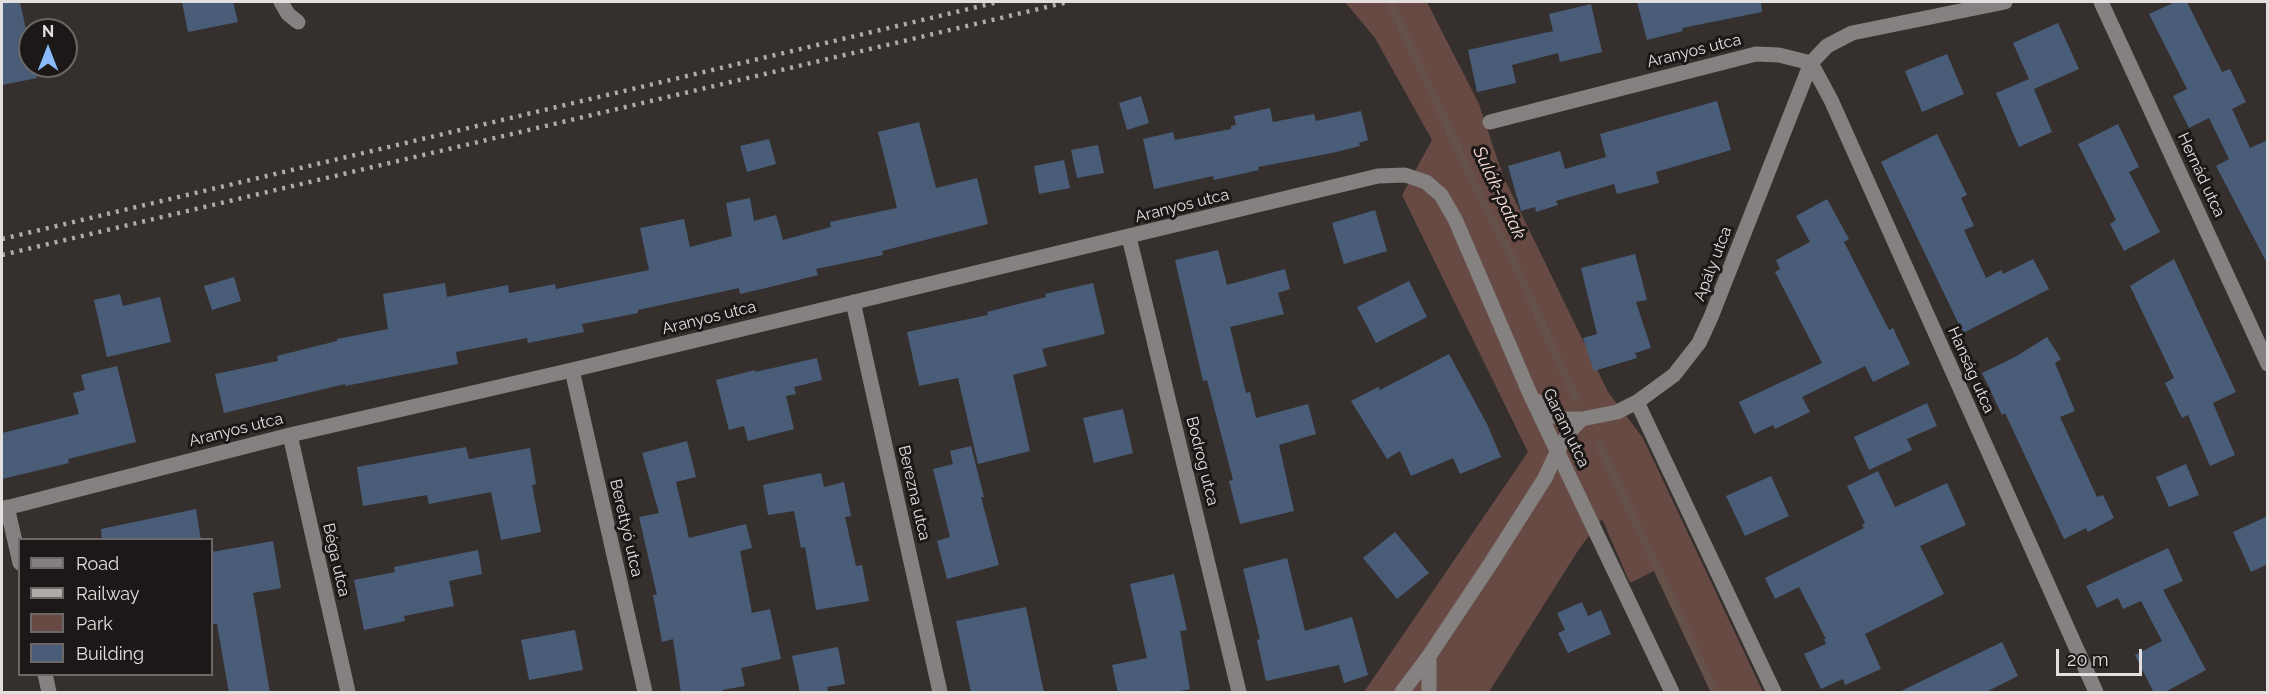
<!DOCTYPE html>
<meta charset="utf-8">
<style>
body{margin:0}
#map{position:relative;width:2269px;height:694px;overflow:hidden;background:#35302e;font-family:Raleway,sans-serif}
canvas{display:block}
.frame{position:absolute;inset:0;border:3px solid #e3dfde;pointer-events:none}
.legend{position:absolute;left:18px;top:538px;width:195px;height:138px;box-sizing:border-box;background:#1b1817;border:2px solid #6b6867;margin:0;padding:8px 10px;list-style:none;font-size:18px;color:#e3dfde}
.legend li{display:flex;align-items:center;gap:12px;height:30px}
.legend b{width:30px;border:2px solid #6b6867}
.north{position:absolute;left:18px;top:18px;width:60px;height:60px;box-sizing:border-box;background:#1b1817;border:2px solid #6b6867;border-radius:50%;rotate:0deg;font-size:16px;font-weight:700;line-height:24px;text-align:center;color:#e3dfde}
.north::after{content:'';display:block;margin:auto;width:21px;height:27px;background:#8abafc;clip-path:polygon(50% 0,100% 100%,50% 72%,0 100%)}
.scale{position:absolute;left:2056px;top:649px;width:86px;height:27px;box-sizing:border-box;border:3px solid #e3dfde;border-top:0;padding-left:8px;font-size:18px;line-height:21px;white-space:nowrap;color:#e3dfde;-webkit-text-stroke:4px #1b1817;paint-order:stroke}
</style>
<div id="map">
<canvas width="2269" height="694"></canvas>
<div class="frame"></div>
<ul class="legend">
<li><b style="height:8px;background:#848180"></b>Road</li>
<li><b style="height:8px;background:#b0acaa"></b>Railway</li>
<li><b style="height:16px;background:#664a43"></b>Park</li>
<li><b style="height:16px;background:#495d79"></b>Building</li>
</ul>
<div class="north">N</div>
<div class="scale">20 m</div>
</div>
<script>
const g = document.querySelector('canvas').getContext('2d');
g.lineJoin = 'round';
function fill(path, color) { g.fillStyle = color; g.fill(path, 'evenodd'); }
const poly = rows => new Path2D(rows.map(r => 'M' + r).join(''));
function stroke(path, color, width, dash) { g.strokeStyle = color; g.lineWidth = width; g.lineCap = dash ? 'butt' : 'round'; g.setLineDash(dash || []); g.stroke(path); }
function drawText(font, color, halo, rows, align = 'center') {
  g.font = font + ' Raleway,sans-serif'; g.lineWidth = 6; g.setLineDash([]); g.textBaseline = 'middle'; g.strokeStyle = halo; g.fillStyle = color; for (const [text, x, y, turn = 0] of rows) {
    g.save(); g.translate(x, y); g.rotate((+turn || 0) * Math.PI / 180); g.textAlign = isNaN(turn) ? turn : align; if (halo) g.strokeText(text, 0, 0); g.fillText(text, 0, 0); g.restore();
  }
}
const green = poly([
 [1345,2,1427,2,1479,104,1503,176,1608,392,1643,438,1763,692,1712,692,1654,571,1630,583,1602,519,1579,549,1489,692,1364,692,1528,452,1402,195,1432,140,1375,38]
]);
const stream = poly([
 [1392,2,1395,13,1481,198,1509,251,1576,399],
 [1599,444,1715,692]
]);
const building = poly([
 [2,2,20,2,30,48,30,66,34,66,37,78,2,85],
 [182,2,233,2,238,22,188,32],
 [1637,2,1761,2,1762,12,1682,28,1683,31,1647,40],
 [2175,2,2187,2,2222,72,2230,69,2246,102,2232,109,2250,148,2268,140,2268,265,2216,166,2229,159,2209,118,2189,128,2173,96,2187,89,2149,14],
 [1591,4,1602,52,1560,62,1558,53,1512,65,1516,83,1477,92,1468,50,1553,31,1549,14],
 [2058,23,2079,69,2034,89,2052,132,2019,147,1996,93,2029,79,2013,43],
 [1947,54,1964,94,1922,112,1905,71],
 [1141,96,1149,123,1127,130,1119,103],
 [1717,101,1731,150,1656,172,1659,183,1617,194,1614,184,1556,201,1558,205,1536,212,1535,207,1521,211,1508,166,1560,151,1565,169,1606,157,1600,134],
 [1270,108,1273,122,1314,114,1316,121,1361,111,1368,140,1359,143,1360,146,1332,153,1258,167,1259,170,1214,180,1213,176,1154,189,1143,139,1173,132,1175,140,1231,129,1231,126,1236,125,1234,116],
 [919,122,936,188,977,178,988,224,882,251,883,255,816,269,818,275,770,287,740,294,739,288,638,310,638,313,582,324,584,332,528,343,527,338,456,352,458,364,345,386,345,384,224,413,215,374,278,361,277,356,337,341,337,339,388,329,383,294,445,283,447,297,508,285,509,293,555,284,556,289,649,270,640,228,684,219,690,247,732,236,726,203,750,198,754,221,776,215,783,240,831,227,830,222,897,208,878,132],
 [2118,124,2139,167,2129,172,2160,232,2124,251,2110,224,2116,220,2078,144],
 [1937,134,1967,195,1961,198,1974,226,1964,230,1986,278,2001,270,2003,274,2033,259,2049,289,1963,333,1881,162],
 [769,139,776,164,747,172,740,146],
 [1098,145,1104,173,1077,178,1071,150],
 [1064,160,1070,188,1039,194,1034,166],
 [1827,199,1849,239,1844,242,1889,330,1893,328,1910,364,1873,382,1865,366,1802,397,1810,412,1775,429,1773,425,1754,434,1739,402,1822,363,1775,272,1780,269,1776,260,1810,242,1796,216],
 [1375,210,1387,251,1344,264,1332,223],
 [1218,250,1227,285,1285,269,1290,289,1278,293,1284,314,1230,327,1246,393,1250,392,1256,418,1308,404,1316,434,1279,445,1294,511,1240,524,1229,481,1233,480,1207,380,1203,381,1175,260],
 [1635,254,1647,300,1636,302,1651,348,1635,353,1637,358,1594,371,1583,338,1597,334,1581,268],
 [2174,259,2236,392,2213,403,2235,455,2210,466,2188,415,2182,418,2165,383,2174,378,2130,286],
 [234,277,241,301,212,310,204,286],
 [1409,281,1427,317,1376,343,1357,307],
 [1093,283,1105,334,1042,349,1047,366,1013,375,1030,451,978,464,958,378,919,386,907,332,988,315,987,312,1046,297,1045,294],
 [120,294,123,306,160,297,171,342,107,357,94,300],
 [2047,337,2061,359,2055,363,2075,411,2060,417,2097,497,2103,495,2114,518,2088,532,2086,528,2064,539,2005,413,2002,415,1982,373,2015,357],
 [1449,354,1487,424,1501,457,1460,474,1453,458,1411,476,1400,451,1387,459,1351,401,1378,387,1380,390],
 [817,358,822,380,794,387,796,394,786,396,794,429,748,441,744,426,729,430,716,380,755,370,755,372],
 [117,366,136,442,68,459,69,463,2,479,2,433,79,414,73,393,85,390,81,375],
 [1927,403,1937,426,1907,439,1912,450,1869,470,1854,437],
 [1123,409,1133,453,1094,463,1083,418],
 [687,441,696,477,676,482,689,538,746,524,752,548,740,551,752,613,770,609,781,659,741,668,745,686,722,690,723,693,681,693,673,639,662,642,653,595,657,595,639,517,659,513,642,453],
 [971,446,984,497,981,497,999,565,947,579,937,541,950,537,933,469,953,464,950,451],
 [466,447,469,459,530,448,536,484,532,485,541,532,501,540,491,492,429,504,427,495,363,506,357,467],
 [2186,464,2199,495,2169,507,2156,477],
 [1878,471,1895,507,1947,483,1966,525,1920,546,1944,594,1865,634,1881,669,1845,685,1843,679,1821,689,1804,654,1826,644,1824,639,1826,639,1799,587,1775,599,1765,578,1864,528,1862,525,1865,523,1847,486],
 [821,473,824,487,844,482,851,516,845,517,856,566,862,565,869,601,816,610,805,547,801,548,794,511,768,515,763,485],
 [1771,476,1789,516,1745,536,1726,496],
 [196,509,201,540,102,540,101,529],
 [2268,516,2268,564,2251,572,2233,532],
 [1395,532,1429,573,1397,599,1363,558],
 [273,541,281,588,253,593,270,693,229,693,217,624,212,624,212,552],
 [2168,548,2183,581,2163,590,2206,670,2163,693,2154,693,2135,655,2162,641,2141,601,2123,609,2118,598,2097,608,2086,586],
 [478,550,482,574,449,581,454,606,404,616,405,621,364,630,354,580,395,572,394,567],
 [1287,558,1305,631,1352,617,1368,675,1344,683,1339,665,1266,681,1257,640,1260,639,1243,569],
 [1174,574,1187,630,1180,631,1190,689,1170,693,1118,693,1112,665,1147,658,1130,584],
 [1582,602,1588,616,1601,610,1611,634,1568,653,1558,633,1565,630,1557,613],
 [1026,607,1044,693,971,693,956,621],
 [575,630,583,670,529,680,521,640],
 [2002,642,2018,676,1984,693,1897,693],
 [838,647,845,684,827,687,828,693,800,693,792,656]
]);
const minor = poly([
 [281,2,288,14,298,22],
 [2101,2,2268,364],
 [1811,63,1831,100,2096,692],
 [1490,122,1756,54,1779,55,1811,63],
 [1129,237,1239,692],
 [853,302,940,692],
 [572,370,645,692],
 [1537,401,1548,413,1561,419,1582,419,1617,412,1637,402,1674,375,1699,343,1711,317,1811,63,1827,46,1852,33,2005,2],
 [1637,402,1774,692],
 [290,435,348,692],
 [7,507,20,563],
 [2,509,290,435,572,370,1378,176,1405,175,1426,182,1441,195,1455,219,1530,394,1672,692],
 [1429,656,1429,692],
 [45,674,49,692],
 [1402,692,1429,656,1491,563,1545,478,1558,450,1570,431,1582,419]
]);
const rail = poly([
 [2,239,998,2],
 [2,255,1068,2]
]);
const streetNames = [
 ["Aranyos utca",1694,51,-14],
 ["Hernád utca",2201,175,65],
 ["Aranyos utca",1182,206,-14],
 ["Apály utca",1713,264,-69],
 ["Aranyos utca",709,318,-14],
 ["Hanság utca",1971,370,66],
 ["Garam utca",1566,428,64],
 ["Aranyos utca",236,430,-14],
 ["Bodrog utca",1202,461,76],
 ["Berezna utca",914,493,77],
 ["Berettyó utca",626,528,77],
 ["Béga utca",336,560,77]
];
const waterNames = [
 ["Sulák-patak",1499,193,65]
];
fill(green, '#664a43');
stroke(stream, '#66504a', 8);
fill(building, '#495d79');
stroke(minor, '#848180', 15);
stroke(rail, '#b0acaa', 4.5, [3, 6]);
drawText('16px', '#e3dfde', '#1b1817', streetNames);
drawText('italic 18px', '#f7dcd4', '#1b1817', waterNames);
</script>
